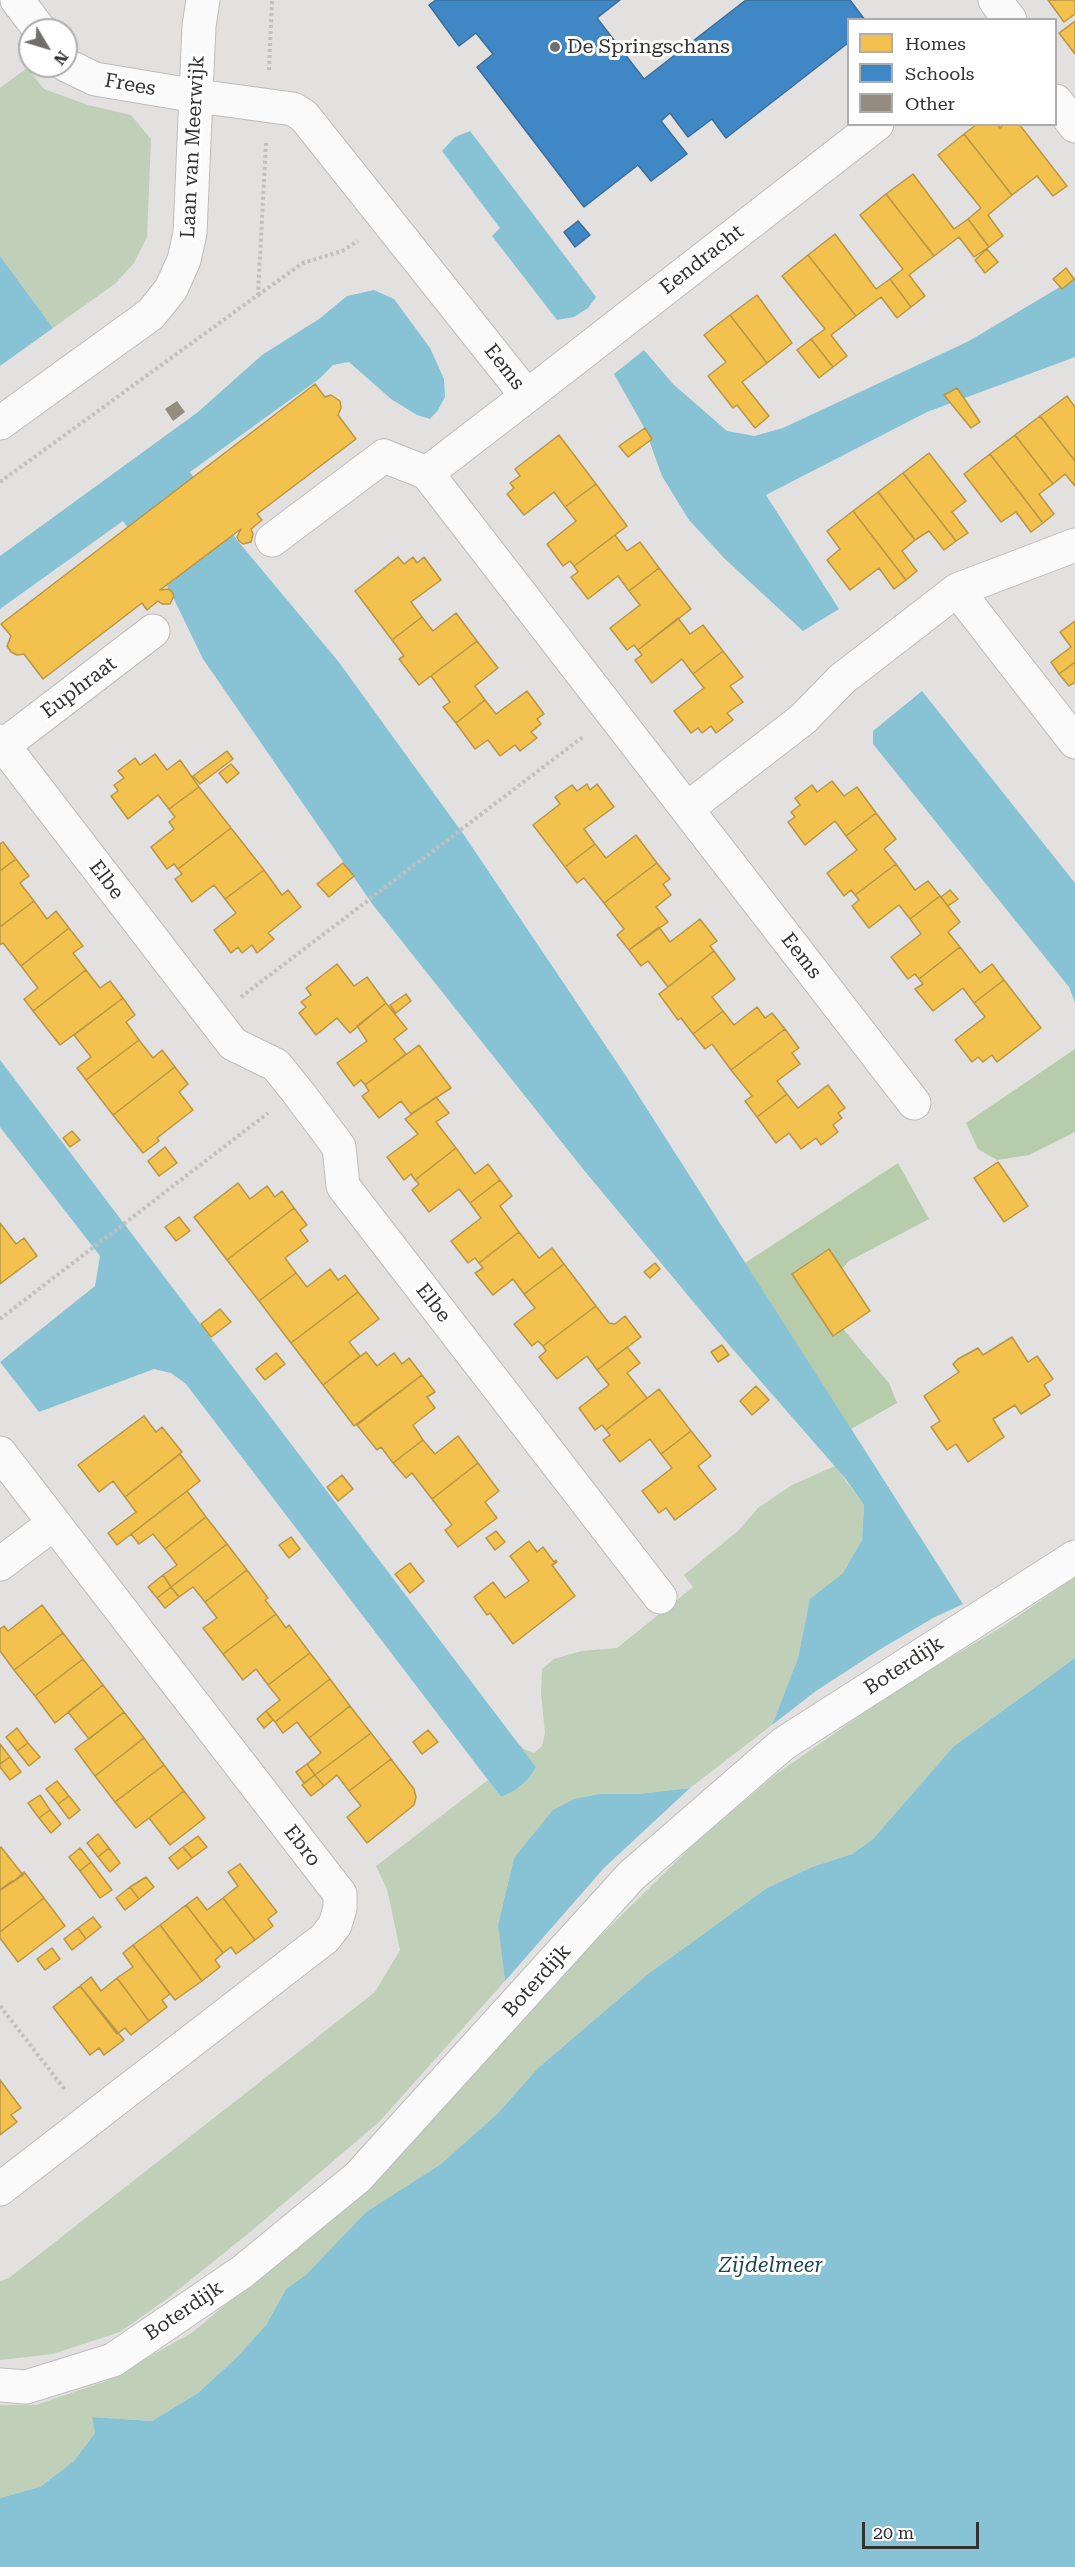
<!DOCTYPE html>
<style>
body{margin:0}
#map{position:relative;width:1075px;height:2567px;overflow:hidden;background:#e2e1df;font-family:"Roboto Serif",serif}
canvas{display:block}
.legend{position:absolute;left:847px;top:18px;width:210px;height:108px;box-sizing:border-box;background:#fff;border:2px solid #adadad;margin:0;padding:8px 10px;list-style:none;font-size:18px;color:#333231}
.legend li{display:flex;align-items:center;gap:12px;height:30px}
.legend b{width:30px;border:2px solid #adadad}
.north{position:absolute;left:18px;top:18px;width:60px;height:60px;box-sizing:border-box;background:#fff;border:2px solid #adadad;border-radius:50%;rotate:128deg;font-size:16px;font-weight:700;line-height:24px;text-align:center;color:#333231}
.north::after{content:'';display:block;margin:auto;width:21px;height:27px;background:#706f6e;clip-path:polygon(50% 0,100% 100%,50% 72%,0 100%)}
.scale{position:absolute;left:862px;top:2522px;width:117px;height:27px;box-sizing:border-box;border:3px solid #333231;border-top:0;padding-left:8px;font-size:18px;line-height:21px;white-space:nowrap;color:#333231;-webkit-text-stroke:4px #fff;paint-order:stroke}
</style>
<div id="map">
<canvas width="1075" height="2567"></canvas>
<ul class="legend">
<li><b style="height:16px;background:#f2c14e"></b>Homes</li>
<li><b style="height:16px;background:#3f88c5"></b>Schools</li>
<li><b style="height:16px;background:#948c7f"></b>Other</li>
</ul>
<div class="north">N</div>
<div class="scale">20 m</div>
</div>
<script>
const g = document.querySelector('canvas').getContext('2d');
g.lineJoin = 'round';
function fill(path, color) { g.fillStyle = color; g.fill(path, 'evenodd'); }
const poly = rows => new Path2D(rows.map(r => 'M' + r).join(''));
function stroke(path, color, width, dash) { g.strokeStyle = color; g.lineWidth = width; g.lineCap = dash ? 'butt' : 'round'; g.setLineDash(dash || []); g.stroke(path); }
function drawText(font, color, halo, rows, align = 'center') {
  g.font = font + ' "Roboto Serif",serif'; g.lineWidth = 6; g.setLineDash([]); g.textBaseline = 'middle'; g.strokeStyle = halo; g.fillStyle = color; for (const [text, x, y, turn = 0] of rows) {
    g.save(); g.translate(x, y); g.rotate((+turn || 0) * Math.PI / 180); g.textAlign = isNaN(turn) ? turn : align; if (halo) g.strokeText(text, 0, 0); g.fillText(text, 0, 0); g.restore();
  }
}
const green = poly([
 [27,68,44,89,88,105,131,115,151,139,147,237,134,263,116,283,53,328,0,256,0,88],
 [835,1466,864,1505,862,1540,843,1573,810,1600,798,1658,772,1725,690,1788,639,1794,600,1794,514,1858,498,1925,505,1981,379,2122,249,2233,168,2298,120,2332,53,2354,0,2360,0,2281,9,2278,375,1992,400,1950,387,1889,376,1866,488,1780,501,1797,536,1767,514,1739,524,1749,534,1753,542,1746,545,1733,541,1693,542,1669,554,1659,582,1651,617,1648,693,1587,684,1575,738,1531,758,1508,792,1485],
 [1075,1577,1075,1658,953,1747,873,1839,852,1854,812,1867,767,1888,648,1974,538,2068,498,2113,441,2164,366,2212,306,2276,286,2289,266,2325,237,2357,198,2393,152,2421,92,2417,95,2433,74,2461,40,2487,0,2498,0,2405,36,2405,106,2381,193,2332,283,2256,584,1952,697,1841,775,1775,895,1691,1005,1625]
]);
const forest = poly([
 [1075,1049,1075,1132,1029,1155,997,1160,978,1149,966,1123],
 [898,1163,929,1219,849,1261,830,1283,832,1316,889,1383,897,1403,851,1429,745,1263]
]);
const water = poly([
 [470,131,596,297,588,308,574,317,557,320,492,236,500,228,442,151,455,137],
 [0,256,53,328,0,366],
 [1075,278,1075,357,927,412,766,495,839,609,803,631,725,559,689,520,662,476,645,429,614,374,644,350,673,384,727,431,754,436,783,428,969,341],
 [374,290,394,299,430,348,444,379,445,397,438,410,430,419,417,415,391,399,349,362,333,365,319,379,190,472,237,540,338,661,464,835,626,1076,963,1604,933,1618,879,1650,816,1691,772,1725,798,1658,810,1599,843,1573,862,1540,864,1505,845,1478,730,1346,583,1169,373,905,203,659,169,589,123,521,0,609,0,556,198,412,262,355,319,319,347,296],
 [922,691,1075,883,1075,1003,1069,987,873,744,873,731],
 [0,1060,536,1767,528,1779,515,1790,501,1797,186,1384,171,1373,154,1369,39,1412,0,1362,95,1286,100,1256,0,1127],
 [1075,1658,1075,2567,0,2567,0,2498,40,2487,74,2461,95,2433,92,2417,152,2421,198,2393,237,2357,266,2325,286,2289,306,2275,366,2212,441,2164,498,2113,538,2068,648,1974,767,1888,812,1867,852,1854,873,1839,953,1747],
 [690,1788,604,1868,505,1981,498,1925,514,1858,553,1810,574,1799,600,1794,639,1794]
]);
const homes = poly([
 [1048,0,1075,0,1075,14,1064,22,1048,0],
 [1075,21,1075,54,1059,33,1075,21],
 [977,124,997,124,1000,128,1004,124,1019,124,1067,186,1053,196,1037,176,1012,195,964,134,977,124],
 [964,134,1012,195,988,215,1003,236,989,247,968,219,981,208,938,155,964,134],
 [913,174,954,229,968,219,989,247,974,257,959,237,934,256,886,194,913,174],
 [886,194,934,256,909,275,925,296,911,307,890,279,903,269,860,215,886,194],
 [835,234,876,289,890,279,911,307,897,318,881,297,856,316,808,255,835,234],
 [987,249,998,262,985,273,975,260,987,249],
 [808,255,856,316,831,335,847,356,833,367,811,339,825,329,782,276,808,255],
 [1066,268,1074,279,1062,289,1053,279,1066,268],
 [757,295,792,343,767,363,730,315,757,295],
 [730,315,767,363,742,382,769,416,755,428,737,405,733,408,708,376,726,362,704,335,730,315],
 [811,339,833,367,819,378,797,350,811,339],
 [315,384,325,397,331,395,340,401,341,408,338,415,356,439,257,514,262,520,251,529,253,534,251,542,243,544,239,541,237,537,241,529,160,590,169,589,172,592,174,596,170,604,162,604,158,601,147,610,142,603,43,679,24,654,17,655,11,652,7,646,11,636,1,624,315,384],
 [957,388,980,422,971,428,944,395,957,388],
 [1067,396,1075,407,1075,461,1040,416,1067,396],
 [1040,416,1075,461,1075,486,1065,474,1053,484,1015,435,1040,416],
 [645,428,652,439,628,457,619,446,645,428],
 [559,435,596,484,565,507,554,492,524,515,507,494,514,488,510,483,520,476,515,469,559,435],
 [1015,435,1053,484,1039,494,1054,514,1043,523,990,454,1015,435],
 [929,453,966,501,952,512,968,533,956,541,903,473,929,453],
 [990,454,1043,523,1031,532,1016,512,1001,522,964,474,990,454],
 [903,473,956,541,944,550,929,531,915,540,878,492,903,473],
 [596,484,627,526,574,566,570,561,563,566,547,544,576,521,565,507,596,484],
 [878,492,915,540,902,551,917,571,906,580,853,511,878,492],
 [853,511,906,580,894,589,879,568,850,590,827,560,840,549,827,531,853,511],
 [615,535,627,551,640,542,659,568,629,591,618,576,588,599,571,577,578,572,574,566,615,535],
 [398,557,404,564,413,557,417,563,424,557,441,580,411,602,422,617,392,640,355,591,398,557],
 [659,568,691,609,638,650,634,645,627,650,610,628,640,605,629,591,659,568],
 [456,613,477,641,419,685,399,659,404,656,392,640,422,617,433,631,456,613],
 [678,618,690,634,703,625,723,651,693,674,682,659,652,683,635,660,642,655,638,650,678,618],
 [1075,621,1075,662,1059,674,1051,662,1071,647,1060,632,1075,621],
 [477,641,498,668,475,686,485,700,456,723,443,707,450,702,431,676,477,641],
 [723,651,743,677,730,686,743,702,727,713,733,720,716,733,711,726,702,733,698,728,691,733,674,711,704,688,693,674,723,651],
 [1075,662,1075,682,1069,686,1059,674,1075,662],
 [527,691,544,714,537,719,541,724,531,732,537,738,520,751,515,745,500,756,488,740,475,749,456,723,485,700,496,714,527,691],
 [227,751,233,759,200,784,193,776,227,751],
 [155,754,167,770,180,760,199,787,169,809,158,795,128,819,111,796,118,791,114,785,124,778,118,771,135,758,140,765,155,754],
 [231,764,239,773,227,783,219,773,231,764],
 [832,781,844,796,857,787,876,813,846,836,835,821,805,845,788,822,795,817,791,812,800,805,795,798,812,785,817,792,832,781],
 [587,784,590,790,597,784,614,807,584,829,595,844,565,867,533,825,560,804,555,797,572,785,577,791,587,784],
 [199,787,231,828,178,869,174,864,167,869,151,847,174,829,169,822,175,817,169,809,199,787],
 [876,813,896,839,884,849,896,864,855,895,851,890,844,896,827,873,857,850,846,836,876,813],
 [231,828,264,870,225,899,214,885,192,902,175,879,182,874,178,869,231,828],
 [636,835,657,863,604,903,584,878,577,883,565,867,595,844,606,858,636,835],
 [3,842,16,859,0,871,0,844,3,842],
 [16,859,29,876,20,883,34,901,0,927,0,871,16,859],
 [343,863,354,876,329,897,317,884,343,863],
 [657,863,670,879,663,884,671,895,656,907,668,922,629,950,617,935,624,929,604,903,657,863],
 [896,864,915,890,928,881,940,896,910,919,899,905,869,928,852,906,859,900,855,895,896,864],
 [264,870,282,895,288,890,301,907,268,933,274,939,257,953,252,945,242,953,238,947,231,953,214,930,236,913,225,899,264,870],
 [950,890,958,899,948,906,941,897,950,890],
 [940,896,960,922,948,932,960,947,919,979,915,974,908,979,891,957,921,934,910,919,940,896],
 [34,901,47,919,56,911,69,928,21,966,3,943,0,945,0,927,34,901],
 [700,919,717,941,710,946,714,951,668,987,648,961,641,966,629,950,659,927,670,942,700,919],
 [69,928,83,946,73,953,86,970,33,1011,24,999,38,988,21,966,69,928],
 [960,947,980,973,992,964,1004,980,974,1003,963,988,933,1011,915,989,923,984,919,979,960,947],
 [714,951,735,979,712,997,723,1011,693,1034,681,1018,678,1020,659,994,714,951],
 [337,964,354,986,367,977,386,1003,350,1033,337,1018,316,1035,299,1013,306,1007,301,1002,311,995,306,988,337,964],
 [86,970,100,988,110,981,123,998,60,1045,33,1011,86,970],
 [1004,980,1041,1028,997,1062,992,1055,983,1062,978,1057,972,1062,955,1040,985,1017,974,1003,1004,980],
 [406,994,411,1001,396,1013,390,1005,406,994],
 [123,998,135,1015,126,1022,139,1040,86,1080,77,1068,91,1057,74,1035,123,998],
 [386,1003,407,1029,394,1039,406,1054,365,1085,361,1080,354,1086,337,1063,367,1041,357,1026,386,1003],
 [757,1007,765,1018,772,1013,785,1029,731,1070,712,1044,705,1049,693,1034,723,1011,734,1025,757,1007],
 [785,1029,799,1048,792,1053,800,1064,777,1081,787,1094,757,1117,745,1101,752,1096,731,1070,785,1029],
 [139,1040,153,1058,162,1050,175,1067,113,1115,86,1080,139,1040],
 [419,1045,451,1088,411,1114,401,1101,379,1118,362,1096,369,1091,365,1085,419,1045],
 [175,1067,188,1084,179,1092,193,1110,157,1138,159,1141,143,1153,113,1115,175,1067],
 [828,1085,845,1108,838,1113,842,1118,833,1125,838,1132,821,1145,816,1138,801,1149,789,1133,776,1143,757,1117,787,1094,798,1108,828,1085],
 [436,1097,449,1113,436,1122,456,1148,415,1180,411,1174,404,1180,387,1157,418,1134,405,1119,436,1097],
 [72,1131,80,1140,70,1147,63,1138,72,1131],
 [165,1147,177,1163,159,1176,148,1161,165,1147],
 [456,1148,475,1174,488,1164,500,1180,470,1203,459,1189,429,1212,412,1190,419,1184,415,1180,456,1148],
 [998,1162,1028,1206,1004,1222,974,1178,998,1162],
 [500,1180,512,1196,500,1206,519,1232,479,1263,475,1258,468,1263,451,1241,481,1218,470,1203,500,1180],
 [238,1183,250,1199,267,1186,275,1197,282,1191,294,1208,227,1260,194,1217,238,1183],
 [294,1208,307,1225,300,1230,308,1241,285,1258,296,1273,259,1301,227,1260,294,1208],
 [179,1217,190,1231,176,1241,165,1227,179,1217],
 [0,1223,16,1244,24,1238,37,1256,0,1284,0,1223],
 [519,1232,539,1258,552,1248,564,1264,524,1294,513,1279,493,1295,475,1273,483,1268,479,1263,519,1232],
 [829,1249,870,1311,833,1336,792,1274,829,1249],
 [655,1263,660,1269,650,1278,644,1272,655,1263],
 [564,1264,596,1306,543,1346,538,1341,532,1346,514,1324,535,1308,524,1294,564,1264],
 [330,1269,338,1280,345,1275,358,1292,291,1343,259,1301,296,1273,307,1287,330,1269],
 [358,1292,379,1319,349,1342,360,1356,323,1385,291,1343,358,1292],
 [596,1306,609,1323,615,1324,625,1316,641,1337,597,1370,587,1356,557,1379,539,1357,546,1351,543,1346,596,1306],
 [220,1309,231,1322,211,1337,201,1324,220,1309],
 [1012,1337,1028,1362,1037,1356,1053,1379,1044,1385,1050,1395,1021,1414,1015,1405,993,1419,1004,1437,968,1462,956,1444,947,1450,931,1427,940,1421,924,1396,959,1372,953,1364,958,1359,978,1348,983,1355,1012,1337],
 [722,1345,729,1355,718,1362,711,1352,722,1345],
 [627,1347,640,1363,627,1373,647,1398,606,1430,602,1425,595,1430,579,1408,609,1385,597,1370,627,1347],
 [366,1352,377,1366,394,1353,402,1364,409,1358,422,1375,354,1426,323,1385,366,1352],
 [276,1353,285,1364,265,1380,256,1369,276,1353],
 [422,1375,435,1392,427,1397,435,1408,413,1425,423,1440,393,1463,381,1447,377,1450,357,1425,422,1375],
 [756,1386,769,1400,752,1415,740,1401,756,1386],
 [659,1389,691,1431,661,1454,650,1439,620,1462,603,1440,610,1435,606,1430,659,1389],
 [144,1416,156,1432,162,1427,182,1452,125,1497,113,1481,99,1492,78,1465,144,1416],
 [691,1431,711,1456,698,1466,716,1489,675,1520,666,1508,659,1513,642,1491,672,1468,661,1454,691,1431],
 [458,1436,478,1463,432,1499,412,1473,406,1478,393,1463,423,1440,435,1454,458,1436],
 [180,1454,200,1481,117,1545,108,1533,136,1512,125,1497,180,1454],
 [478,1463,499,1491,485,1502,497,1518,458,1547,445,1530,452,1525,432,1499,478,1463],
 [342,1475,353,1489,338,1501,327,1487,342,1475],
 [187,1491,206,1517,165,1549,153,1534,139,1544,131,1534,187,1491],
 [206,1517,227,1544,171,1587,163,1575,177,1565,165,1549,206,1517],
 [496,1531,505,1542,495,1550,486,1538,496,1531],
 [291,1537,300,1549,289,1558,279,1545,291,1537],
 [529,1541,537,1552,543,1547,554,1562,556,1560,557,1562,552,1565,575,1596,513,1644,490,1613,487,1615,474,1597,493,1582,505,1598,529,1581,510,1556,529,1541],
 [227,1544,247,1570,205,1602,193,1587,179,1597,171,1587,227,1544],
 [410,1563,424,1581,410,1593,395,1574,410,1563],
 [247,1570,268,1598,265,1600,276,1614,223,1654,203,1628,217,1618,205,1602,247,1570],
 [163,1575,171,1587,157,1598,148,1587,163,1575],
 [171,1587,179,1597,165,1608,157,1598,171,1587],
 [42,1605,63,1633,14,1670,0,1651,0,1629,4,1626,8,1631,42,1605],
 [276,1614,286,1628,289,1625,310,1653,268,1685,256,1669,243,1680,223,1654,276,1614],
 [63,1633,83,1659,35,1696,14,1670,63,1633],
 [310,1653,330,1679,275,1722,266,1711,280,1700,268,1685,310,1653],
 [83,1659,103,1685,55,1723,35,1696,83,1659],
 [330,1679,350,1706,309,1738,297,1722,283,1733,275,1722,330,1679],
 [103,1685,124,1712,89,1739,68,1712,103,1685],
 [350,1706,371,1733,315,1775,307,1764,321,1753,309,1738,350,1706],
 [266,1711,273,1720,264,1728,257,1719,266,1711],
 [124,1712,144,1738,95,1776,75,1749,124,1712],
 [17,1728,28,1743,17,1751,6,1737,17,1728],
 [428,1730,438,1742,422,1754,413,1742,428,1730],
 [371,1733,391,1759,349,1791,337,1775,324,1786,315,1775,371,1733],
 [144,1738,164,1765,115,1802,95,1776,144,1738],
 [28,1743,40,1757,29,1766,17,1751,28,1743],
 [0,1744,10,1757,0,1764,0,1744],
 [10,1757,21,1772,10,1780,0,1767,0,1764,10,1757],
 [391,1759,414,1789,416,1797,414,1805,367,1843,347,1817,361,1806,349,1791,391,1759],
 [307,1764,315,1775,304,1783,296,1772,307,1764],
 [164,1765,184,1791,136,1828,115,1802,164,1765],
 [315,1775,324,1786,311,1796,302,1785,315,1775],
 [57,1781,69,1796,58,1804,46,1789,57,1781],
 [184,1791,205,1818,170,1845,149,1818,184,1791],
 [40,1795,50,1810,39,1818,28,1803,40,1795],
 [69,1796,80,1810,69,1819,58,1804,69,1796],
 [50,1810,61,1824,51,1833,39,1818,50,1810],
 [98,1834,109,1848,98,1857,87,1843,98,1834],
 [198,1836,207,1847,192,1858,183,1847,198,1836],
 [1,1847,23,1875,0,1890,0,1848,1,1847],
 [183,1847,192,1858,178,1869,169,1858,183,1847],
 [80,1848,91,1862,80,1871,69,1857,80,1848],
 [109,1848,120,1863,110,1872,98,1857,109,1848],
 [91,1862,112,1890,100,1898,80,1871,91,1862],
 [240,1864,277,1912,268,1919,273,1926,255,1940,223,1898,238,1886,228,1872,240,1864],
 [24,1872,44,1898,0,1932,0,1890,12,1881,13,1882,24,1872],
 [146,1877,154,1887,139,1899,130,1887,146,1877],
 [130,1887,139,1899,125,1910,116,1898,130,1887],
 [197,1897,207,1910,223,1898,255,1940,236,1954,231,1947,223,1953,186,1905,197,1897],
 [44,1898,65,1926,18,1962,0,1938,0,1932,44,1898],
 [186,1905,223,1953,215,1960,220,1967,202,1981,160,1925,186,1905],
 [93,1917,101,1927,86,1939,78,1928,93,1917],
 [160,1925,202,1981,175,2000,133,1945,160,1925],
 [78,1928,86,1939,72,1950,64,1939,78,1928],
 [133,1945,170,1994,162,2000,167,2007,149,2021,117,1978,133,1967,123,1953,133,1945],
 [52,1948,60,1959,45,1970,37,1959,52,1948],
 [91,1977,101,1991,117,1978,149,2021,131,2035,125,2028,117,2034,80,1986,91,1977],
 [80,1986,124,2040,104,2055,99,2048,90,2055,53,2007,80,1986],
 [0,2080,21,2108,11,2115,17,2122,0,2135,0,2080]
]);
const schools = poly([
 [436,0,620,0,597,18,644,79,746,0,850,0,865,20,848,20,848,43,726,138,712,119,688,137,670,113,661,121,687,154,651,181,638,165,584,207,477,67,493,54,476,33,459,46,429,5,436,0],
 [578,221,590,235,575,247,564,232,578,221]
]);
const building = poly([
 [177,401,185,412,173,421,165,409]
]);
const path = poly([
 [269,70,272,0],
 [258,295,303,263,342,251,358,241],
 [0,482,258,295,266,143],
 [241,997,584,736],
 [0,1319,268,1113],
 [0,2006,66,2091]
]);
const minor = poly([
 [17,0,40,30],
 [995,0,1010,20],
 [66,65,95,79,197,96,293,109,304,116,527,396,427,473,914,1103],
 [1056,101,1075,126],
 [527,396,877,124],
 [0,423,151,314,171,289,184,260,190,233,199,26,203,0],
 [272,540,384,456,427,473],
 [957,590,1075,742],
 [0,741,233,1044,276,1065,297,1091,339,1147,343,1186,660,1597],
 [4,745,153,631],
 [688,808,803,719,842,679,957,590,1075,545],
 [0,1453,340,1894,340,1908,335,1925,325,1938,0,2189],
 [0,1564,53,1524],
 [0,2385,26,2387,113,2360,242,2272,358,2177,631,1876,783,1744,1075,1557]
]);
const markers = [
 [555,47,6,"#706f6e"]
];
const poiNames = [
 ["De Springschans",567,47]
];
const streetNames = [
 ["Frees",130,85,10],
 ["Laan van Meerwijk",193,147,-87],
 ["Eendracht",702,260,-38],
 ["Eems",504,367,52],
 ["Euphraat",79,688,-37],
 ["Elbe",106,880,53],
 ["Eems",801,956,52],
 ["Elbe",433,1303,52],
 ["Boterdijk",904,1666,-33],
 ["Ebro",302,1846,52],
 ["Boterdijk",537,1981,-48],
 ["Boterdijk",184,2311,-34]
];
const waterNames = [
 ["Zijdelmeer",771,2266]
];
fill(green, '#c0cfb8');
fill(forest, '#b6ccab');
fill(water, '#87c3d5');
fill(homes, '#f2c14e');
stroke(homes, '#b99645', 1.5);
fill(schools, '#3f88c5');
stroke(schools, '#3b6e99', 1.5);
fill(building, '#948c7f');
stroke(minor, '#bebdbc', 35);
stroke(path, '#c1c0bf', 4, [3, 3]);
stroke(minor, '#fbfafa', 33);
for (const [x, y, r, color] of markers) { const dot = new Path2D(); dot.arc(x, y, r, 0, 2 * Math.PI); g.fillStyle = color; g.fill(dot); stroke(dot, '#fff', 2); }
drawText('20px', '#333231', '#fff', poiNames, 'left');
drawText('20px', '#333231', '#fff', streetNames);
drawText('italic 21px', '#1e4551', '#fff', waterNames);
</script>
